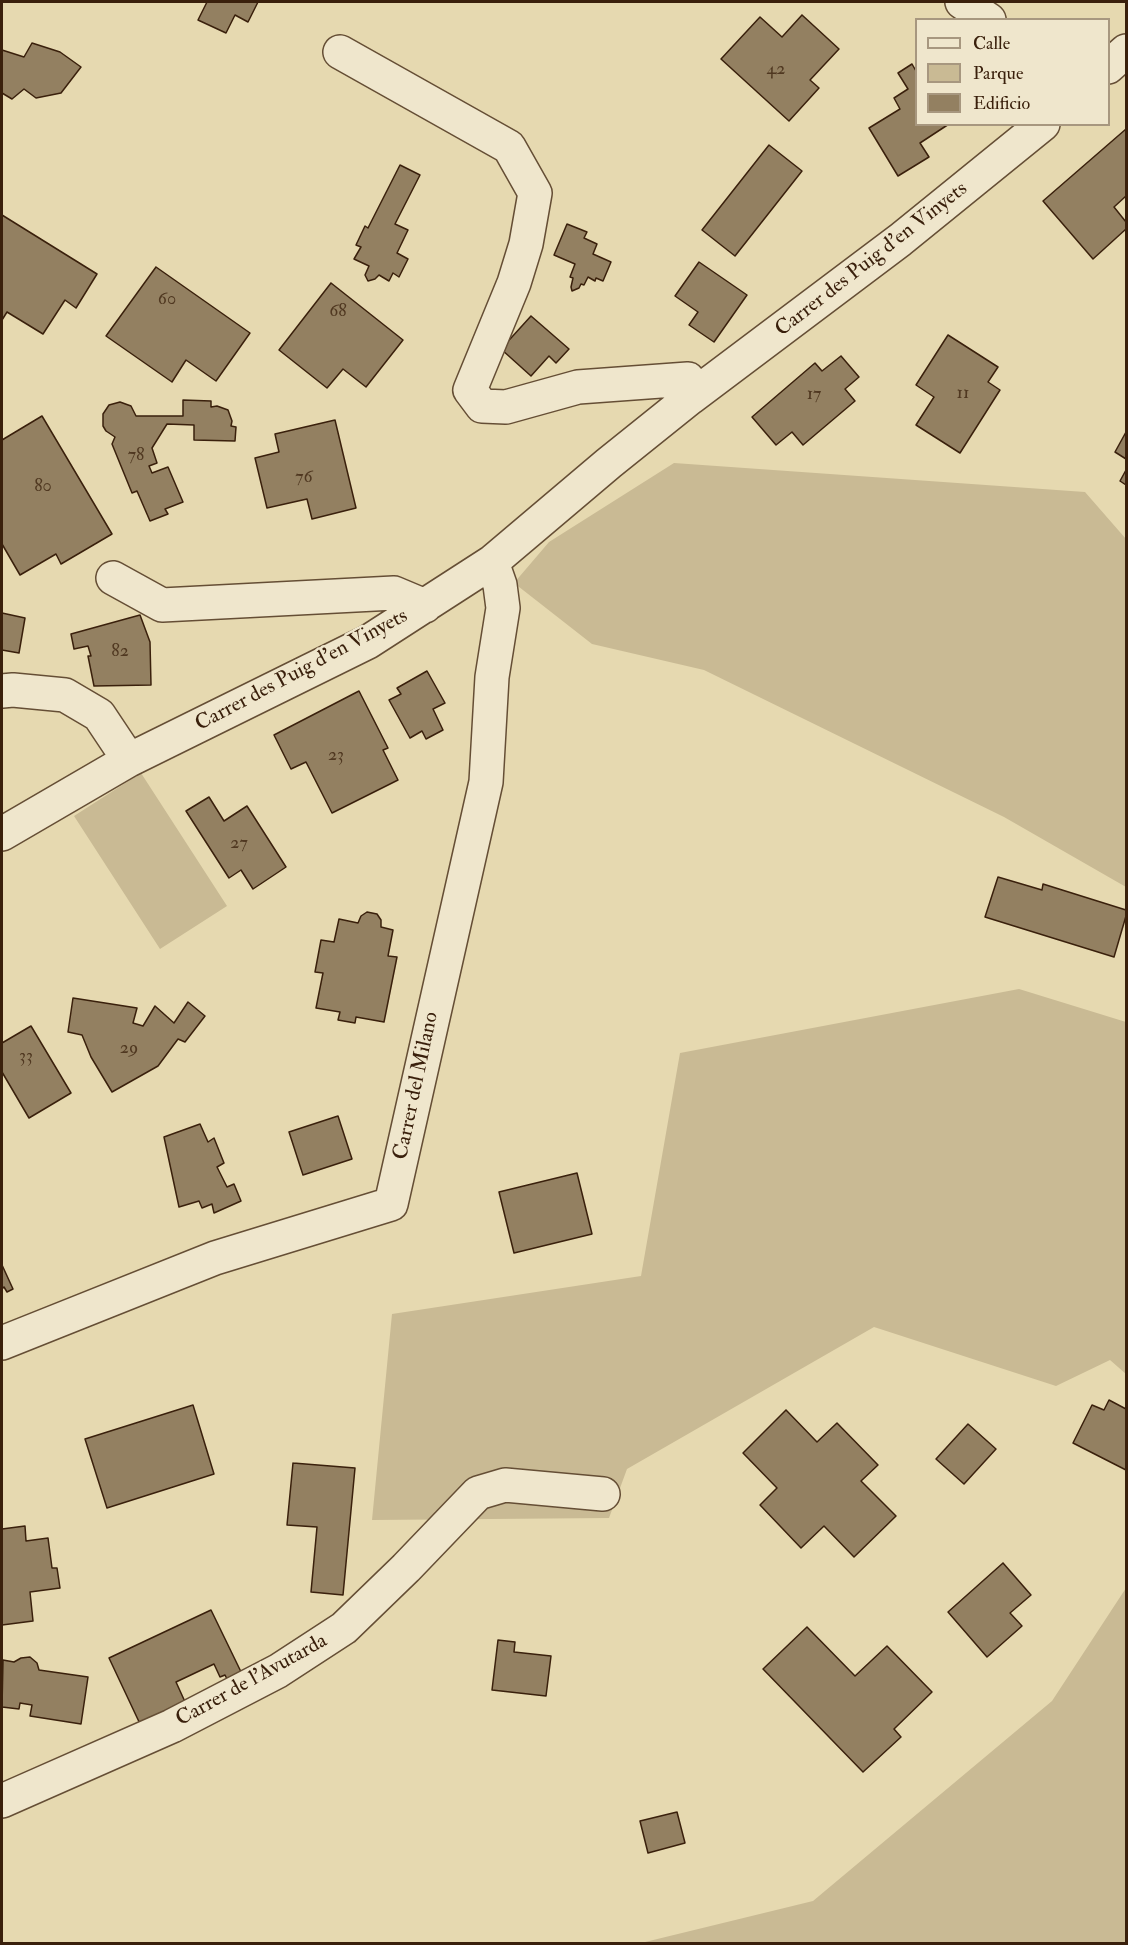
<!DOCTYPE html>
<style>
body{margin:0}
#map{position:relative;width:1128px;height:1945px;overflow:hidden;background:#e6d9b0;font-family:"IM FELL Double Pica",serif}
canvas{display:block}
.frame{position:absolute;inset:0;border:3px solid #3a200c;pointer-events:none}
.legend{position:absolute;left:915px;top:18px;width:195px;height:108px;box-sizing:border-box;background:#efe6cc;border:2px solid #a7977f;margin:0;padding:8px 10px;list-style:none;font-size:18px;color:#3a200c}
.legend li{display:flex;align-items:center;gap:12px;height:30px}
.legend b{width:30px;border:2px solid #a7977f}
</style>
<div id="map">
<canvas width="1128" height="1945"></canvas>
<div class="frame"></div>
<ul class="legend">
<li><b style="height:8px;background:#efe6cc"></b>Calle</li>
<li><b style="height:16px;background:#c9ba94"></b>Parque</li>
<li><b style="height:16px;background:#938061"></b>Edificio</li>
</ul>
</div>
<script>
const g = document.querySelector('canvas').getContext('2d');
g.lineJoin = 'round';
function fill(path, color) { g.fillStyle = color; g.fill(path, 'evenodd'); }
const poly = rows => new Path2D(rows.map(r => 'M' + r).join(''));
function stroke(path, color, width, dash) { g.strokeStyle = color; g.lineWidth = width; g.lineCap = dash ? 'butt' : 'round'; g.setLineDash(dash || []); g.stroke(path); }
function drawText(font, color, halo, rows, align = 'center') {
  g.font = font + ' "IM FELL Double Pica",serif'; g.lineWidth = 5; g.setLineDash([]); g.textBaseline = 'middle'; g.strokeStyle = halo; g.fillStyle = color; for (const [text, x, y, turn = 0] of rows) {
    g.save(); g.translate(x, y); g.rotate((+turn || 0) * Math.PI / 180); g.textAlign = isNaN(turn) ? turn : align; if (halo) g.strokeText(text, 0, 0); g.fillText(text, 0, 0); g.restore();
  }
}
const green = poly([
 [674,463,1085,492,1126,539,1126,887,1004,817,704,670,592,644,514,583,549,542],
 [141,773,227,906,160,949,74,816],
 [1019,989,1126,1022,1126,1374,1110,1360,1056,1386,874,1327,627,1469,609,1518,372,1520,392,1314,641,1276,680,1053],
 [1126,1588,1126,1943,641,1943,813,1901,1052,1701]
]);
const building = poly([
 [207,2,258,2,248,22,235,15,226,33,198,20,207,2],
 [802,15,839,49,810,80,819,88,789,121,721,59,760,17,782,37,802,15],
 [32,43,60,52,81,67,61,93,36,98,24,89,12,99,2,93,2,50,24,57,32,43],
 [912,64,916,71,916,124,949,124,920,143,929,157,898,176,869,128,900,109,894,98,908,89,898,73,912,64],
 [1126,129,1126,196,1114,207,1126,222,1126,229,1093,259,1043,201,1126,129],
 [769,145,802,171,735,256,702,230,769,145],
 [400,165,420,175,395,224,408,230,397,253,408,259,399,277,393,273,389,281,379,275,375,279,368,281,365,275,369,266,354,259,361,247,356,245,365,226,368,228,400,165],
 [2,215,97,274,76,308,65,300,43,334,7,312,2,320,2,215],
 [567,224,587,232,584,238,597,244,593,254,611,262,603,281,596,278,595,281,588,277,584,285,581,284,579,288,572,291,571,287,573,278,570,277,575,264,554,255,567,224],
 [699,262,747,295,714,342,689,325,698,312,675,296,699,262],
 [156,267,250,333,216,381,186,360,172,382,106,336,156,267],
 [331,283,403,340,366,387,343,369,327,388,279,350,331,283],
 [531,316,569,349,556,363,549,356,531,376,501,349,531,316],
 [948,335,998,367,988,382,1000,390,960,453,916,425,934,397,916,385,948,335],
 [841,356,859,377,845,389,855,401,803,445,792,432,776,445,752,417,815,363,822,371,841,356],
 [183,400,211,401,211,407,217,406,228,410,232,421,231,426,236,427,235,441,194,440,194,425,167,424,152,448,157,463,149,466,152,473,168,467,183,502,165,509,168,514,150,521,137,491,132,493,112,444,115,437,106,431,103,426,103,414,109,405,120,402,131,406,136,416,183,416,183,400],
 [42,416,112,534,61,564,56,554,20,575,2,544,2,440,42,416],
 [335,420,356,508,312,519,307,499,267,508,255,458,279,452,275,434,335,420],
 [1126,432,1126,459,1115,452,1126,432],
 [1126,470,1126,485,1120,481,1126,470],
 [2,613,25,618,19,653,2,650,2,613],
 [140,615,150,642,151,685,94,686,88,656,91,656,88,646,74,649,71,634,140,615],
 [427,671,445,703,433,709,443,730,426,739,422,731,410,738,389,700,401,694,397,688,427,671],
 [359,691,388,748,383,750,398,780,332,813,306,762,291,769,274,735,359,691],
 [209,797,224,821,247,806,286,867,253,889,241,870,229,878,186,811,209,797],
 [998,877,1042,890,1043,884,1126,910,1126,916,1114,957,985,917,998,877],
 [367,912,377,914,381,920,381,927,393,930,388,956,397,957,384,1022,356,1017,355,1023,338,1020,340,1012,316,1008,323,973,315,972,321,940,334,942,339,919,358,923,361,916,367,912],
 [73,998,137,1008,133,1023,143,1026,155,1006,174,1023,188,1002,205,1016,185,1042,178,1039,158,1066,112,1092,91,1057,82,1035,68,1032,73,998],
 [31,1026,71,1093,29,1118,2,1072,2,1043,31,1026],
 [338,1116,352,1159,303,1175,289,1132,338,1116],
 [200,1124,208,1142,214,1138,224,1163,217,1167,227,1187,234,1184,241,1201,214,1213,212,1204,202,1208,199,1201,179,1207,164,1137,200,1124],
 [577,1173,592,1234,514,1253,499,1192,577,1173],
 [2,1265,13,1289,7,1292,4,1287,2,1289,2,1265],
 [1109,1400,1126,1409,1126,1470,1073,1443,1092,1405,1104,1410,1109,1400],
 [193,1405,214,1474,107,1508,85,1439,193,1405],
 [786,1410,817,1442,837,1423,878,1465,861,1481,896,1516,854,1557,824,1526,801,1548,760,1505,777,1488,743,1453,786,1410],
 [968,1424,996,1449,964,1484,936,1459,968,1424],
 [293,1463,355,1468,343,1595,311,1592,317,1527,287,1525,293,1463],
 [25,1526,26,1541,48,1538,52,1568,57,1568,60,1588,30,1592,33,1621,2,1625,2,1529,25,1526],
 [1003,1563,1031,1595,1010,1613,1022,1626,987,1657,948,1612,1003,1563],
 [211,1610,244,1678,230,1685,225,1675,220,1677,214,1664,176,1682,186,1704,141,1726,109,1658,211,1610],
 [807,1627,855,1676,887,1646,932,1692,894,1729,901,1737,863,1772,763,1669,807,1627],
 [498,1640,515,1642,514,1652,551,1656,546,1696,492,1690,498,1640],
 [30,1657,37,1663,39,1670,88,1677,81,1724,30,1716,32,1705,20,1703,19,1709,2,1707,3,1660,14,1662,21,1658,30,1657],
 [677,1812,685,1843,648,1853,640,1821,677,1812]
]);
const minor = poly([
 [962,2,989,20],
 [340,52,509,147,535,193,526,244,514,283,470,390,482,406,506,407,578,387,688,379,698,392],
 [1108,67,1126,51],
 [113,578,162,605,394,593,425,606],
 [2,691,13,690,65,695,99,715,129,760],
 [2,834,129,760,368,642,492,562,609,463,690,398,900,240,1043,124],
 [2,1343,215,1258,391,1204,486,782,492,677,503,608,500,585,492,562],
 [2,1801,172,1726,278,1671,344,1628,406,1568,478,1493,505,1485,603,1494]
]);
const numberNames = [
 ["42",776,70],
 ["60",167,300],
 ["68",338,312],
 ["11",963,394],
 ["17",814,395],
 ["78",136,456],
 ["76",304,478],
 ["80",43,487],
 ["82",120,652],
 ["23",336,756],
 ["27",239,844],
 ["29",129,1049],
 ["33",26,1057]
];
const streetNames = [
 ["Carrer des Puig d'en Vinyets",872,260,-38],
 ["Carrer des Puig d'en Vinyets",302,671,-28],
 ["Carrer del Milano",417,1086,-78],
 ["Carrer de l'Avutarda",252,1681,-29]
];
fill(green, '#c9ba94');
fill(building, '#938061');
stroke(building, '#3a200c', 1.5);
stroke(minor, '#654e35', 36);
stroke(minor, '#efe6cc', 33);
drawText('18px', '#503821', null, numberNames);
drawText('21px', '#3a200c', '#efe6cc', streetNames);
</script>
